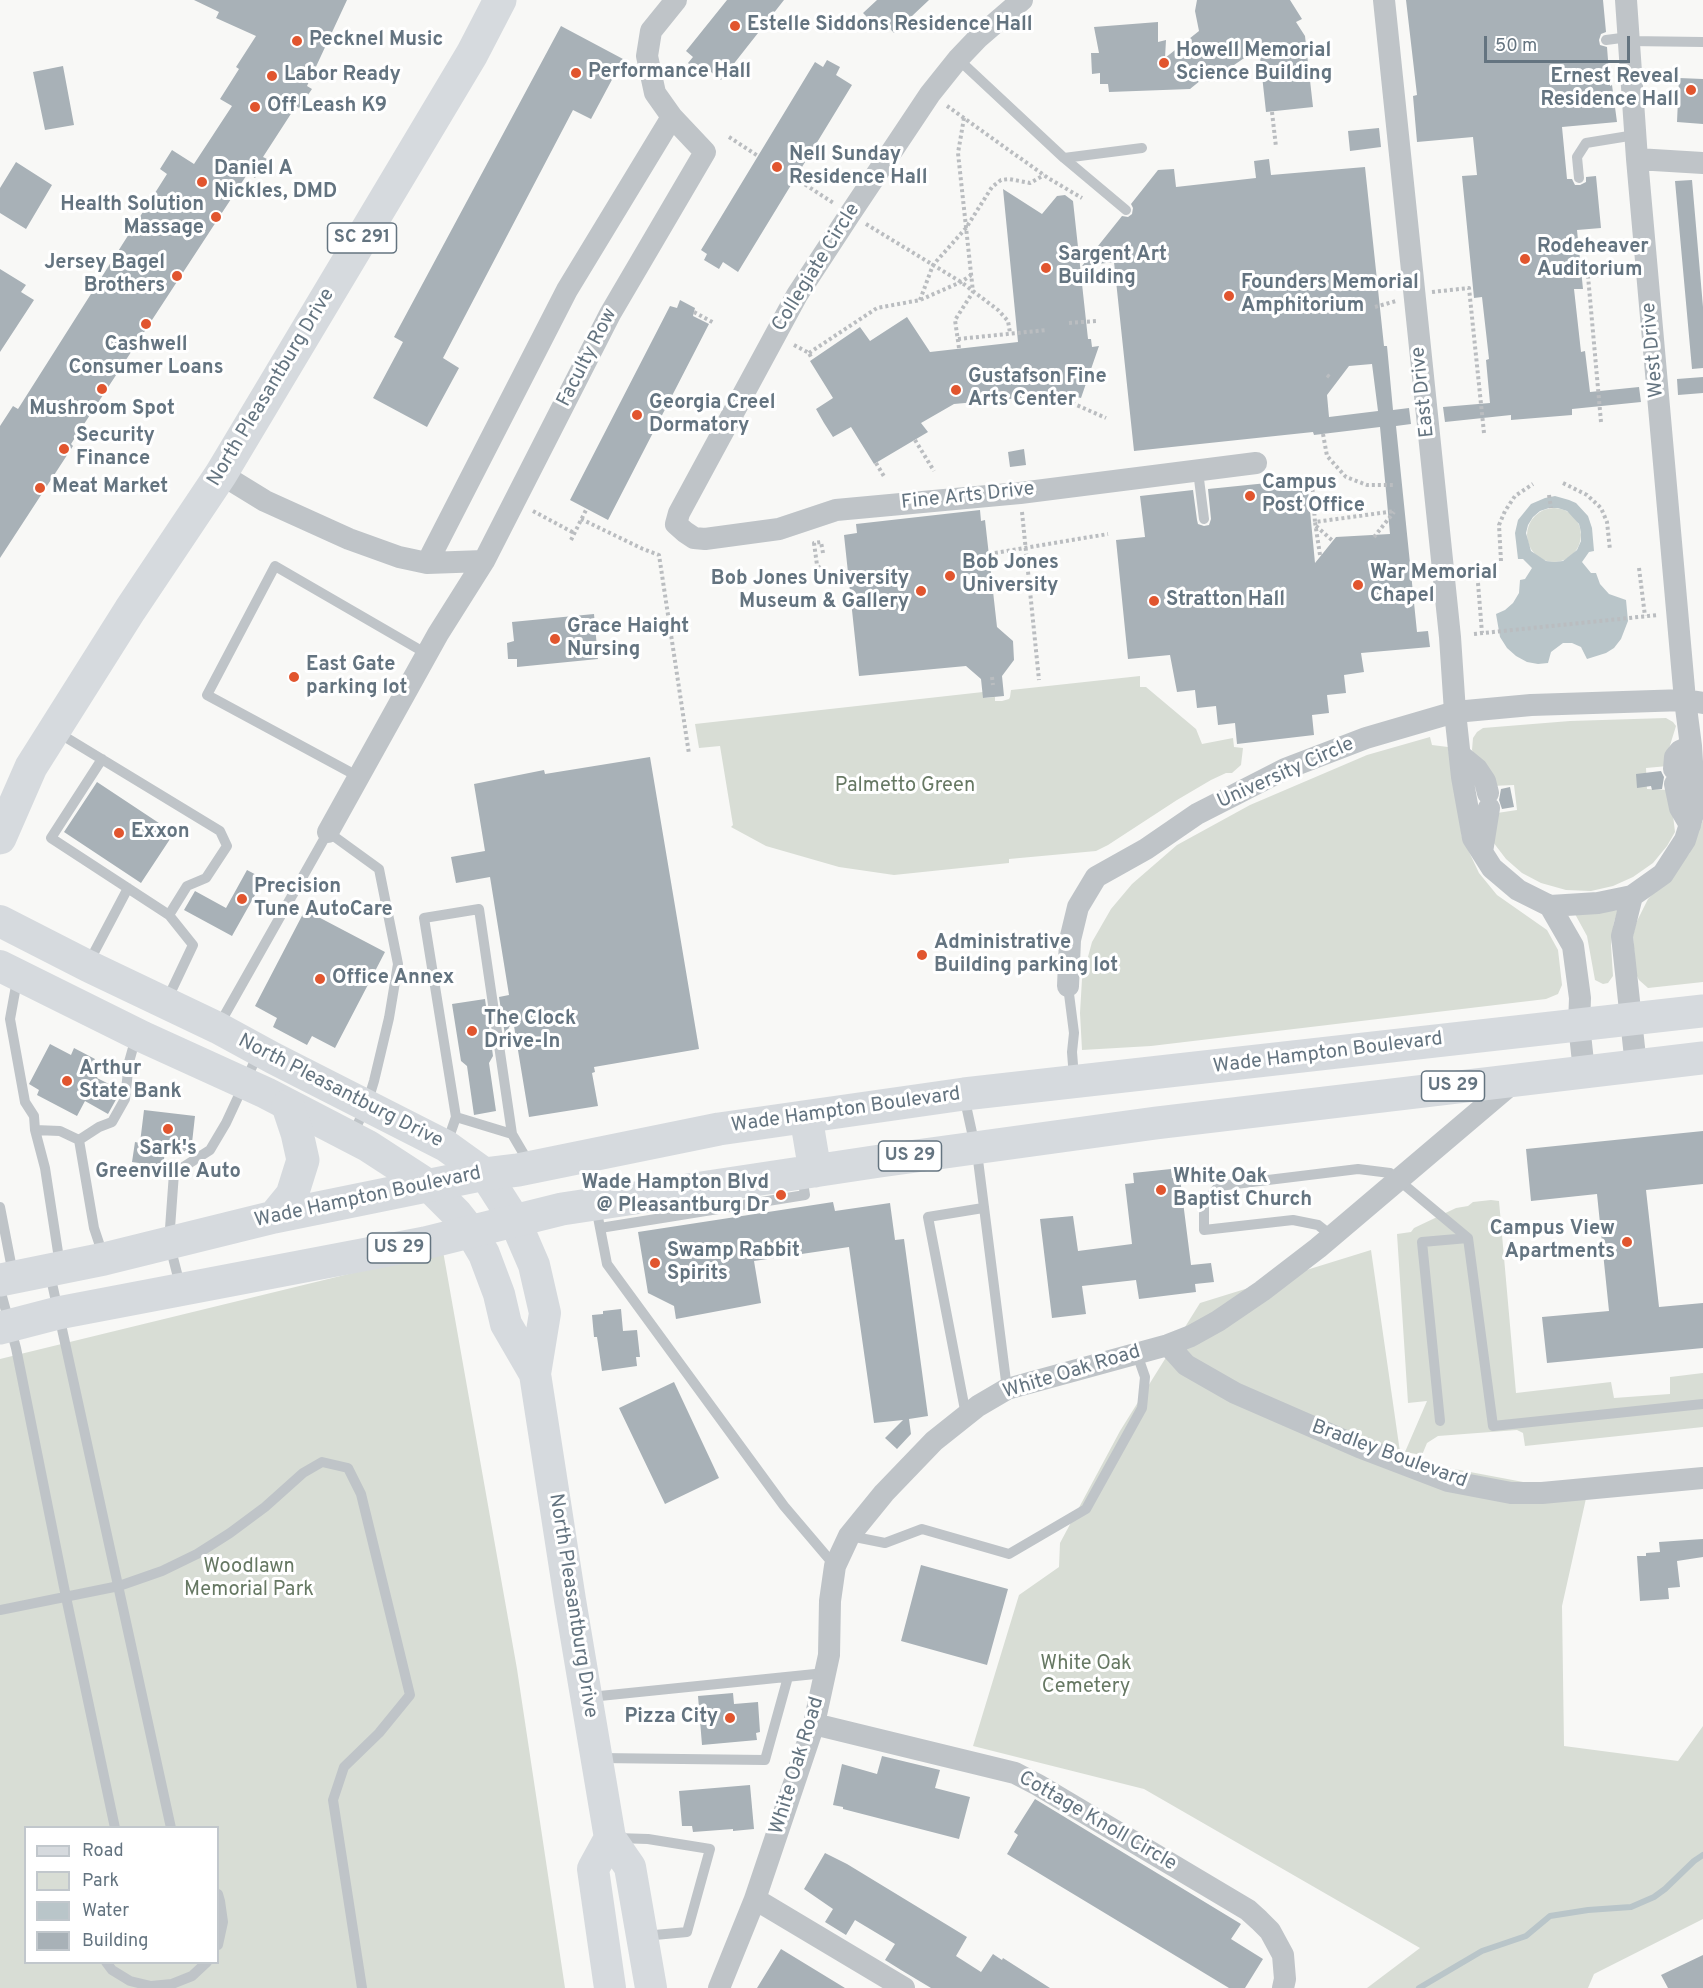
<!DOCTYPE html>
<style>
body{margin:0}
#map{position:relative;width:1703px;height:1988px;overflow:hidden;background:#f8f8f6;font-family:Overpass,sans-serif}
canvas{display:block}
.legend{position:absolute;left:24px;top:1826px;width:195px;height:138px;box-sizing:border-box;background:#fff;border:2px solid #c1c7cc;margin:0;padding:8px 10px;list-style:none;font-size:18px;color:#647480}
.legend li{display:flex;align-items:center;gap:12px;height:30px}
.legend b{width:30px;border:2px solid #c1c7cc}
.scale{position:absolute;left:1484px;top:36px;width:146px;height:27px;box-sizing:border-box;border:3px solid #647480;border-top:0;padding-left:8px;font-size:18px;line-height:21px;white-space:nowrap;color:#647480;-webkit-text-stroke:4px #fff;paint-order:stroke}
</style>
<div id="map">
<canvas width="1703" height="1988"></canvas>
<ul class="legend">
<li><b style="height:8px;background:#d6dade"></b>Road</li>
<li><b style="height:16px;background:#d8ddd5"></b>Park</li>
<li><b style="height:16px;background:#b9c5c9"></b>Water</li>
<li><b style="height:16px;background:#a8b1b7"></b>Building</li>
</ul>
<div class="scale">50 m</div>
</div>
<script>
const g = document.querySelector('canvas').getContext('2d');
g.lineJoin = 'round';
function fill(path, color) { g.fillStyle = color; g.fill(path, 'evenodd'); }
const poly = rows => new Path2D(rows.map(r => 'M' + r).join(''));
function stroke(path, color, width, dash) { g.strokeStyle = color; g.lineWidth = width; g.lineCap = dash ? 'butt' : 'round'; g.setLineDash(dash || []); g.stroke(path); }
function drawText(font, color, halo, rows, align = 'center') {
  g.font = font + ' Overpass,sans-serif'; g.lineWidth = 6; g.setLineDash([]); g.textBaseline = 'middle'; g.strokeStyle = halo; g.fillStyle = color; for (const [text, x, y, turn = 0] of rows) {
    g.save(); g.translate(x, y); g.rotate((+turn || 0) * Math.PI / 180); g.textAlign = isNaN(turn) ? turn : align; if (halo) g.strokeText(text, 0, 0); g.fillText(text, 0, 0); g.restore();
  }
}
const green = poly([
 '1527 535a27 27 0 1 1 54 0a27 27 0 1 1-54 0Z',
 [1140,676,1140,687,1146,687,1196,729,1202,744,1233,738,1234,747,1243,748,1241,765,1232,773,1226,773,1211,780,1177,800,1108,845,1096,851,1009,859,1009,863,894,875,839,867,766,846,731,827,733,825,720,746,699,748,695,724,983,692,984,698,995,697,995,701,1002,701,1009,699,1010,697,1011,690],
 [1666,718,1673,722,1676,726,1667,755,1668,766,1646,768,1647,789,1670,790,1675,832,1667,846,1653,863,1633,877,1613,886,1591,891,1566,890,1541,883,1522,873,1506,859,1493,842,1497,813,1517,810,1514,785,1492,786,1472,750,1473,738,1477,732,1483,728,1570,721],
 [1430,737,1432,745,1448,747,1462,837,1479,873,1497,895,1547,930,1558,950,1562,985,1558,994,1546,999,1151,1046,1082,1050,1080,1013,1082,979,1092,942,1111,909,1132,884,1177,845,1250,805,1367,755],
 [1703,820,1703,982,1648,988,1639,980,1636,974,1633,936,1636,923,1648,899,1689,854],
 [1618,910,1614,922,1611,945,1613,976,1608,983,1603,984,1595,980,1587,936,1575,914],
 [1491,1200,1499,1201,1516,1393,1611,1382,1614,1398,1670,1394,1670,1377,1703,1373,1703,1427,1525,1446,1523,1433,1517,1430,1438,1436,1427,1443,1422,1455,1405,1452,1427,1401,1408,1403,1397,1234,1411,1232,1414,1228,1456,1208,1468,1206,1473,1202],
 [1371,1250,1401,1459,1587,1494,1562,1606,1564,1746,1678,1761,1703,1726,1703,1919,1594,1974,1588,1988,1367,1988,1420,1948,1144,1789,973,1746,1019,1595,1059,1567,1060,1543,1120,1431,1200,1303],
 [443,1251,517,1669,565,1988,0,1988,0,1359],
 [26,1828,218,1828,218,1962,26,1962]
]);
const water = poly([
 [1555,496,1569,500,1576,503,1588,516,1592,528,1594,551,1589,552,1582,562,1591,573,1596,573,1600,584,1609,594,1626,600,1628,621,1621,639,1614,648,1606,653,1587,659,1581,647,1572,643,1563,643,1551,652,1548,663,1538,664,1527,662,1516,656,1507,648,1500,637,1496,614,1505,610,1513,603,1519,593,1520,580,1525,579,1532,568,1523,559,1518,559,1515,533,1518,520,1531,504,1545,498],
 [1549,508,1558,508,1567,511,1579,524,1581,532,1581,541,1577,550,1563,561,1554,562,1546,561,1531,551,1526,533,1528,525,1533,517,1540,511]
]);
const stream = poly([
 [1419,1988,1482,1951,1526,1936,1550,1916,1588,1910,1631,1907,1654,1897,1665,1889,1694,1861,1703,1855]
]);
const building = poly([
 [194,0,347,0,307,86,312,89,299,108,296,106,263,157,267,159,255,178,248,173,71,444,73,446,0,558,0,426,13,406,18,409,167,174,160,169,172,150,194,164,232,106,220,99,239,69,236,67,256,36,216,18,219,12],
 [727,0,784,0,721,80,706,68,700,74,688,63,693,57,686,51],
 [877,0,929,0,894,33,881,19,875,25,863,13],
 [1197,0,1290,0,1302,19,1296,22,1305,36,1313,107,1266,112,1259,48,1209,82,1206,76,1190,89,1109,92,1108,84,1100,84,1100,73,1092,74,1091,53,1099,53,1094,27,1158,22,1158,42,1166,40,1165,58,1199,31,1195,11],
 [1406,0,1603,0,1606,32,1601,34,1599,40,1600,45,1607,47,1610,86,1612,85,1617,122,1562,127,1567,179,1572,179,1575,185,1580,185,1586,182,1586,177,1596,176,1601,228,1577,230,1583,289,1574,289,1581,352,1585,351,1590,392,1639,387,1641,402,1572,409,1572,415,1511,420,1511,415,1445,422,1443,407,1490,403,1486,360,1489,359,1482,297,1474,298,1462,176,1477,175,1473,137,1417,142,1413,96,1417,95],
 [561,26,623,59,591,119,573,110,443,358,459,368,427,427,373,398,403,342,394,337],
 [827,60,840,67,836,75,852,85,738,272,723,262,719,269,704,260,707,254,701,250,815,62,823,67],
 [63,66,74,125,45,130,33,72],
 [1679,78,1703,79,1703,124,1677,122],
 [1379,128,1381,147,1350,151,1348,131],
 [1269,159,1271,175,1365,167,1384,346,1387,346,1393,410,1409,408,1411,424,1396,426,1417,632,1428,631,1430,647,1361,653,1364,672,1344,675,1346,693,1327,695,1329,713,1312,715,1314,735,1237,744,1235,723,1218,725,1216,706,1197,708,1195,690,1177,692,1170,655,1128,659,1116,540,1145,537,1140,496,1193,490,1197,520,1198,524,1204,526,1209,525,1211,519,1208,489,1307,479,1315,563,1336,537,1390,534,1380,427,1314,435,1313,432,1134,451,1114,262,1082,266,1122,216,1128,217,1132,214,1133,208,1131,204,1158,170,1174,169,1176,187,1256,178,1254,161],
 [1372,364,1378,411,1329,417,1327,395,1349,366],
 [16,162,52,185,26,229,0,213,0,188],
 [1692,180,1703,307,1703,368,1692,369,1675,181],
 [1003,189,1042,214,1057,196,1065,195,1073,201,1088,339,1091,339,1092,347,1099,346,1081,398,1064,394,954,404,921,423,928,432,874,464,851,427,833,437,824,423,816,409,833,398,810,361,860,327,870,341,907,317,930,352,1018,342],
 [0,269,26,285,21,292,34,300,0,352],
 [680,300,695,308,693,316,709,324,608,520,570,500,670,306,677,308],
 [1703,377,1703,393,1678,395,1677,379],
 [1024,449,1026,465,1010,467,1008,452],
 [980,510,981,521,985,520,997,627,1013,641,1014,660,1002,676,1004,696,983,698,981,679,966,666,859,676,844,535,857,533,856,524],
 [594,614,598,659,517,667,517,659,508,659,507,643,514,641,512,622],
 [650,757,699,1049,594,1067,595,1072,592,1073,598,1106,529,1117,513,1020,505,1035,499,997,509,995,490,877,456,883,451,857,485,851,474,784,544,770,545,774],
 [1661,771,1664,777,1662,789,1652,790,1651,786,1637,788,1636,774],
 [97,782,174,833,141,883,64,832],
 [1510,787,1514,807,1502,809,1499,800,1501,789],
 [247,870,264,879,232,936,184,910,195,891,226,908],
 [305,910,385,952,335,1048,312,1036,307,1045,273,1027,277,1018,255,1006],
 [485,999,493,1056,489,1063,496,1111,474,1115,467,1066,461,1061,452,1004],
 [50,1044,71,1055,74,1048,95,1059,91,1065,101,1070,97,1078,119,1089,118,1096,108,1114,85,1101,77,1116,37,1095,39,1090,29,1084],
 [144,1110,195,1116,191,1152,165,1149,163,1170,139,1167,139,1163,132,1162,135,1142,140,1143],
 [1703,1131,1703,1184,1646,1190,1659,1307,1703,1303,1703,1348,1547,1363,1542,1317,1609,1311,1597,1194,1531,1201,1526,1149],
 [1171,1169,1172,1178,1180,1178,1191,1265,1211,1263,1214,1282,1195,1284,1196,1292,1139,1299,1136,1280,1082,1286,1086,1314,1052,1318,1040,1219,1073,1216,1078,1251,1132,1244,1125,1184,1134,1183,1133,1173],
 [833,1202,835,1211,890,1203,895,1240,904,1239,928,1416,909,1419,911,1434,897,1449,885,1438,903,1420,874,1423,849,1247,754,1261,761,1303,676,1319,674,1306,648,1293,638,1232],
 [621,1309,623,1331,637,1330,640,1357,636,1357,637,1366,602,1371,597,1337,594,1337,592,1315,603,1314,603,1311],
 [674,1382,719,1478,665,1504,619,1408],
 [1703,1539,1703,1557,1677,1561,1680,1587,1668,1588,1669,1599,1640,1601,1637,1556,1646,1556,1646,1553,1660,1552,1659,1542],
 [921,1565,1008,1589,987,1665,901,1641],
 [733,1693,734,1704,758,1702,760,1732,756,1733,757,1740,702,1745,698,1696],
 [882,1756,940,1770,935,1788,970,1797,959,1839,843,1809,843,1807,833,1805,842,1764,877,1774],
 [750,1785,754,1829,733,1831,733,1829,693,1832,692,1826,682,1826,679,1791],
 [1035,1799,1241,1924,1231,1939,1263,1959,1245,1988,1229,1988,1007,1854,1018,1835,1014,1832],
 [825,1853,847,1864,967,1937,956,1956,981,1972,993,1954,1002,1960,1003,1958,1050,1988,931,1988,901,1970,885,1960,895,1944,855,1920,846,1935,825,1922,833,1909,804,1889],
 [781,1949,845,1988,757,1988],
 [1703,1955,1703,1988,1668,1988,1661,1975]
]);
const path = poly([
 [1653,101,1678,102],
 [947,106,1048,178,1082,198],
 [1272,112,1276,147],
 [729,137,758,156],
 [795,178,835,204],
 [866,224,961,282,998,310,1008,321,1010,333],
 [1432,292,1469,288,1484,433],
 [920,300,933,265,966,228,992,187,1001,180,1009,179,1030,183,1044,175],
 [1375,307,1396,301],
 [694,312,714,323],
 [1069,323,1096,321],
 [958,339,1047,330],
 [794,345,809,353,812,359],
 [959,348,955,320,973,292,958,153,964,118],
 [809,353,877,308,920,300,961,282,971,275],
 [1327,375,1331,378],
 [1064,394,1072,403,1106,418],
 [1601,422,1588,276,1627,273],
 [1323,434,1327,456,1346,477,1367,485,1393,485],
 [915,440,934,471],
 [876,463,885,478],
 [1563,483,1587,495,1601,508,1607,522,1610,550],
 [1288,486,1312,483,1315,522],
 [1549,495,1551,508],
 [533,511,574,533],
 [1022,512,1039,680],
 [581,519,643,549,659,555,689,754],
 [1316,526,1333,541],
 [1374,537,1394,512],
 [571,540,587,508],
 [823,553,821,542,814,543,817,565,825,573],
 [989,554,1108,534],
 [1320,555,1315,522,1395,511],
 [1501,561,1499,525,1505,511,1515,496,1533,484],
 [1639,568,1645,616],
 [1478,583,1482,633],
 [1474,634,1658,615],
 [992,677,993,685]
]);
const service = poly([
 [1606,40,1629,37],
 [1629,41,1703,42],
 [958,59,1064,158,1142,148],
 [1064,158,1126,210],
 [1579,178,1577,157,1586,143,1635,135],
 [1198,471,1204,519],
 [57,732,220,831,227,846,206,878,187,886,169,915,193,945,166,1002],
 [102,759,51,838,169,915],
 [359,777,207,695,275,566,427,654],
 [89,962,128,888],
 [20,980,16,986,10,1019,25,1102,34,1116,35,1130,45,1168,60,1265],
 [1068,986,1074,1033,1072,1052,1074,1078],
 [219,1025,328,832,379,869,398,964,389,1018,374,1081,367,1104,353,1134],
 [964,1096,978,1160,1007,1389],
 [456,1117,512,1134],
 [35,1130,60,1131,79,1140],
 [447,1143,456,1117,424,918,479,909,512,1134,529,1163],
 [0,1207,13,1274],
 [596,1207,607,1264,784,1506,835,1566],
 [600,1228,805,1195,802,1176],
 [1332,1236,1318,1225,1293,1220,1204,1230,1204,1204,1219,1186,1358,1169,1390,1173,1468,1238,1493,1426,1703,1404],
 [103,1255,94,1228,79,1140,99,1127,112,1122,125,1099,129,1062,136,1037],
 [50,1274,171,1828],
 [180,1285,169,1242,174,1173,210,1150,226,1123,258,1054],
 [0,1289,16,1348,66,1597,115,1828],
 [966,1415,928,1217,983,1208],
 [1440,1421,1422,1242,1468,1238],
 [850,1536,885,1543,922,1529,1009,1554,1086,1509,1142,1408,1145,1377,1137,1354],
 [0,1610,119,1586,162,1571,197,1554,230,1533,265,1507,303,1473,322,1462,348,1468,361,1494,410,1695,379,1733,344,1767,333,1800,362,1988],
 [590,1697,825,1673],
 [600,1758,765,1760,788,1677],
 [616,1838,648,1839,710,1849,687,1932,644,1936],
 [218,1894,220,1901,223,1922,218,1945],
 [106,1962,112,1970,130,1981,151,1986,172,1984,192,1976,207,1962]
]);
const minor = poly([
 [1022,0,978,38,958,59,930,94,850,214,797,295,679,513,676,524,685,532,694,538,705,539,779,529,836,510,1020,493,1256,463],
 [1384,0,1450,637,1455,712,1462,777,1473,838,1492,868,1518,890,1550,906,1598,903,1632,896,1663,874,1685,840,1695,808,1691,746,1685,700,1637,159,1626,0],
 [1637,159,1703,163],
 [221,474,265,501,349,539,399,557,427,563,484,561],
 [427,563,567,290,672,117],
 [1460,755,1477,769,1485,781,1488,793],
 [1674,769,1675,757,1680,751,1691,746],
 [1675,784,1680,808,1690,825],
 [328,832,438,634,484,561,610,314,705,152,672,117,655,93,647,56,651,31,676,0],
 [1482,852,1489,808],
 [1632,896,1622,936,1636,1066],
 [1550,906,1573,946,1580,998,1579,1025,1584,1071],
 [1068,986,1070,940,1078,907,1096,877,1146,849,1197,814,1285,769,1366,738,1455,712,1531,705,1685,700,1703,703],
 [1168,1345,1186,1365,1235,1393,1359,1447,1448,1481,1511,1493,1542,1493,1703,1478],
 [814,1724,1015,1773,1038,1785,1248,1910,1259,1920,1270,1931,1283,1955,1285,1979,1283,1988],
 [755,1899,904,1988],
 [719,1988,755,1899,814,1724,829,1655,830,1601,835,1566,849,1536,884,1493,934,1441,978,1406,1007,1389,1168,1345,1191,1336,1218,1321,1262,1291,1318,1248,1516,1080]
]);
const secondary = poly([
 [0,921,88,966,218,1028,273,1058,446,1146,485,1174,515,1221,534,1265,545,1313,535,1374,570,1600,610,1838,630,1867,651,1988],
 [0,966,143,1037,266,1093,368,1146,428,1185,456,1213,471,1232,484,1254,499,1294,506,1324,535,1374],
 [610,1988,593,1869,610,1838]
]);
const primary = poly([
 [0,838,31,767,130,610,221,474,472,54,500,0],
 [806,1117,815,1171],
 [274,1217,292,1195,303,1160,297,1133,288,1106],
 [0,1280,104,1259,274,1217,485,1174,518,1170,719,1129,964,1094,1703,1011],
 [0,1328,58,1313,425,1243,562,1209,880,1161,1156,1123,1703,1058]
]);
const markers = [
 [735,26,6,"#e1552e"],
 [297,41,6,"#e1552e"],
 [1164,63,6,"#e1552e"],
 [576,73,6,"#e1552e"],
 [272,76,6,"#e1552e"],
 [1691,90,6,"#e1552e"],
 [255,107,6,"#e1552e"],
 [777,167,6,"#e1552e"],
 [202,182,6,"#e1552e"],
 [216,217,6,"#e1552e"],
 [1525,259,6,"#e1552e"],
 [1046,268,6,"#e1552e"],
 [177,276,6,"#e1552e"],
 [1229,296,6,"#e1552e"],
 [146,324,6,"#e1552e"],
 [102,389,6,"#e1552e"],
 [956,390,6,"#e1552e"],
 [637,415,6,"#e1552e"],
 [64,449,6,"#e1552e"],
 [40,488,6,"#e1552e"],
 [1250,496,6,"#e1552e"],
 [950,576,6,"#e1552e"],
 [1358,585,6,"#e1552e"],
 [921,591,6,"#e1552e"],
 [1154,601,6,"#e1552e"],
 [555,639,6,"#e1552e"],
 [294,677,6,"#e1552e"],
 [119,833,6,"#e1552e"],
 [242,899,6,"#e1552e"],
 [922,955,6,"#e1552e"],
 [320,979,6,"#e1552e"],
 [472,1031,6,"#e1552e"],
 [67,1081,6,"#e1552e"],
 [168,1129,6,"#e1552e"],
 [1161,1190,6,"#e1552e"],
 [781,1195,6,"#e1552e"],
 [1627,1242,6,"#e1552e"],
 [655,1263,6,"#e1552e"],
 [730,1718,6,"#e1552e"]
];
const shields = [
 [362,238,69],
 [1453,1086,63],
 [910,1156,63],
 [399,1248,63]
];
const shieldNames = [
 ["SC 291",362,238],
 ["US 29",1453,1086],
 ["US 29",910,1156],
 ["US 29",399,1248]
];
const poiNames = [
 ["Estelle Siddons Residence Hall",747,26],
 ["Pecknel Music",309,41],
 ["Howell Memorial",1176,52],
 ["Science Building",1176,75],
 ["Performance Hall",588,73],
 ["Labor Ready",284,76],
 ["Ernest Reveal",1679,78,"right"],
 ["Residence Hall",1679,101,"right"],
 ["Off Leash K9",267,107],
 ["Nell Sunday",789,156],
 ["Residence Hall",789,179],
 ["Daniel A",214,170],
 ["Nickles, DMD",214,193],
 ["Health Solution",204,206,"right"],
 ["Massage",204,229,"right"],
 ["Rodeheaver",1537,248],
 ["Auditorium",1537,271],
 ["Sargent Art",1058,256],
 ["Building",1058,279],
 ["Jersey Bagel",165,264,"right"],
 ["Brothers",165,287,"right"],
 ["Founders Memorial",1241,284],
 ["Amphitorium",1241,307],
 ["Cashwell",146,346,"center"],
 ["Consumer Loans",146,369,"center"],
 ["Gustafson Fine",968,378],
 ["Arts Center",968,401],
 ["Georgia Creel",649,404],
 ["Dormatory",649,427],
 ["Mushroom Spot",102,410,"center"],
 ["Security",76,437],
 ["Finance",76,460],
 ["Campus",1262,484],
 ["Post Office",1262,507],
 ["Meat Market",52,488],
 ["Bob Jones",962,564],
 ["University",962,587],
 ["War Memorial",1370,574],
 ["Chapel",1370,597],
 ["Bob Jones University",909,580,"right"],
 ["Museum & Gallery",909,603,"right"],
 ["Stratton Hall",1166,601],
 ["Grace Haight",567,628],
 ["Nursing",567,651],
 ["East Gate",306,666],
 ["parking lot",306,689],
 ["Exxon",131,833],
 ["Precision",254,888],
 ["Tune AutoCare",254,911],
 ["Administrative",934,944],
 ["Building parking lot",934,967],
 ["Office Annex",332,979],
 ["The Clock",484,1020],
 ["Drive-In",484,1043],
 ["Arthur",79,1070],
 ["State Bank",79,1093],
 ["Sark's",168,1150,"center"],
 ["Greenville Auto",168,1173,"center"],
 ["White Oak",1173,1178],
 ["Baptist Church",1173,1201],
 ["Wade Hampton Blvd",769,1184,"right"],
 ["@ Pleasantburg Dr",769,1207,"right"],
 ["Campus View",1615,1230,"right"],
 ["Apartments",1615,1253,"right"],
 ["Swamp Rabbit",667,1252],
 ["Spirits",667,1275],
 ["Pizza City",718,1718,"right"]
];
const streetNames = [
 ["Collegiate Circle",817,268,-58],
 ["West Drive",1654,350,-95],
 ["Faculty Row",588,358,-63],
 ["North Pleasantburg Drive",272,388,-59],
 ["East Drive",1424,392,-96],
 ["Fine Arts Drive",968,497,-6],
 ["University Circle",1286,774,-24],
 ["Wade Hampton Boulevard",1328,1054,-7],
 ["North Pleasantburg Drive",340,1092,27],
 ["Wade Hampton Boulevard",846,1111,-8],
 ["Wade Hampton Boulevard",368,1198,-12],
 ["White Oak Road",1072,1373,-17],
 ["Bradley Boulevard",1389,1455,20],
 ["North Pleasantburg Drive",572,1606,81],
 ["White Oak Road",798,1766,-73],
 ["Cottage Knoll Circle",1097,1822,30]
];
const parkNames = [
 ["Palmetto Green",905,787],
 ["Woodlawn",249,1568],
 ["Memorial Park",249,1591],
 ["White Oak",1086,1665],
 ["Cemetery",1086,1688]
];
fill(green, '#d8ddd5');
fill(water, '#b9c5c9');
stroke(stream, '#b9c5c9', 6);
fill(building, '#a8b1b7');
stroke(path, '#babdc0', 4, [3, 3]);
stroke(service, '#bfc4c8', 10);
stroke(minor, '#bfc4c8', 22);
stroke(secondary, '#d6dade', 32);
stroke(primary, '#d6dade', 33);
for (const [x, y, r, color] of markers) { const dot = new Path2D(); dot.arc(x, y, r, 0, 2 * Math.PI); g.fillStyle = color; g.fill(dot); stroke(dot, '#fff', 2); }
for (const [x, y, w] of shields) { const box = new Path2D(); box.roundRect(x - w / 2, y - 15, w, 30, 4.5); g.fillStyle = '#fff'; g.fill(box); stroke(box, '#647480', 1.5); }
drawText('bold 18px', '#647480', null, shieldNames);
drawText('bold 20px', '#647480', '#fff', poiNames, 'left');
drawText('20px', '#647480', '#fff', streetNames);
drawText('20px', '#667863', '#fff', parkNames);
</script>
